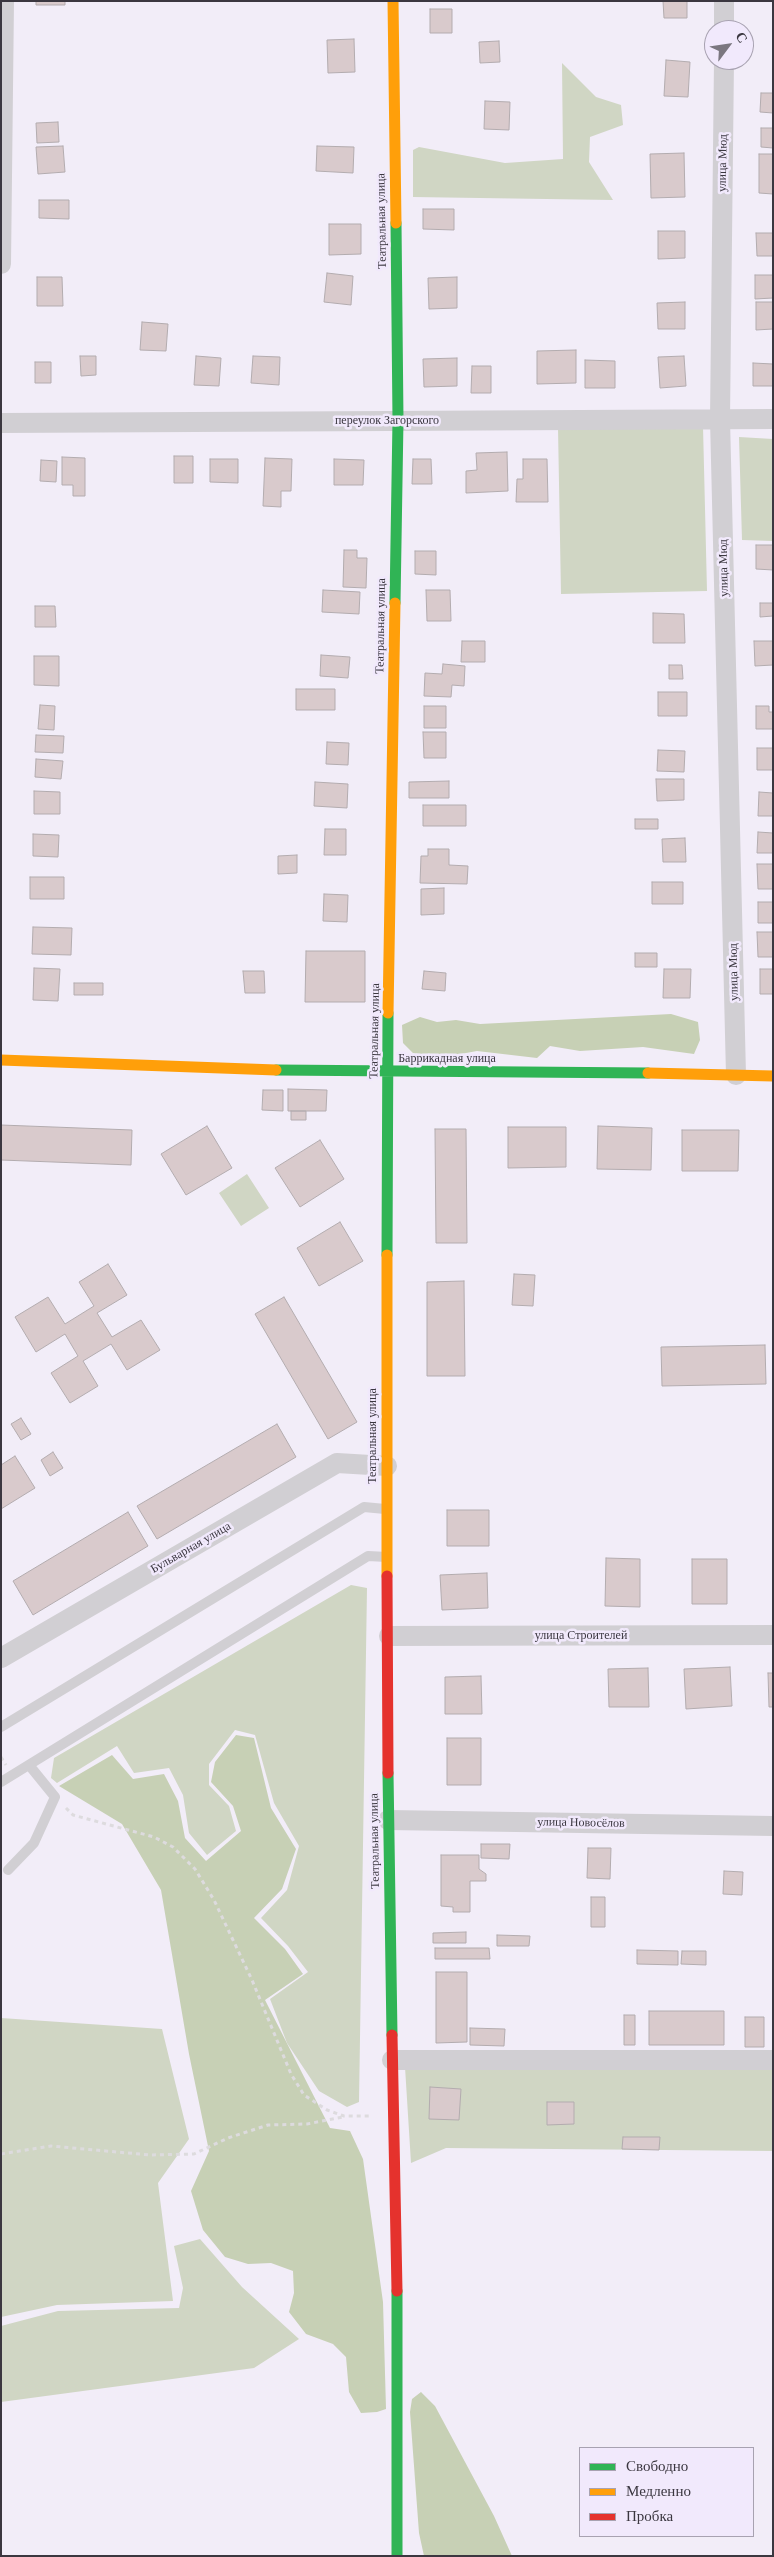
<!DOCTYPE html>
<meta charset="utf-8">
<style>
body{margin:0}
#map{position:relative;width:774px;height:2557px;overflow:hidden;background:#f2edf8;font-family:Georgia,serif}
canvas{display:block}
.frame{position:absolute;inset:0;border:2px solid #3b3740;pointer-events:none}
.legend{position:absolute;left:579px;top:2447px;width:175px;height:90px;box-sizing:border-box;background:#f1e9fc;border:1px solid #a8a2b1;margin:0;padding:6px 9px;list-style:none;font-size:15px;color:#3b3740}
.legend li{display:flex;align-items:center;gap:10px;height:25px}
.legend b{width:25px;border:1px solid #a8a2b1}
.north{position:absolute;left:704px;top:20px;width:50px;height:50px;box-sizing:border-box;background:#f1e9fc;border:1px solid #a8a2b1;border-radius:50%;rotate:59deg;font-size:14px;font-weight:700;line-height:20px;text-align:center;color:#3b3740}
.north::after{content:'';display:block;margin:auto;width:18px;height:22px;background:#7b7780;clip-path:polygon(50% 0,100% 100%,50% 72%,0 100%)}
</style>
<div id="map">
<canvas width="774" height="2557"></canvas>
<div class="frame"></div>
<ul class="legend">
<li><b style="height:6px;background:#30b455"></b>Свободно</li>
<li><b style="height:6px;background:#ff9f0a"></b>Медленно</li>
<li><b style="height:6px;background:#e5322d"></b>Пробка</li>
</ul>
<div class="north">С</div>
</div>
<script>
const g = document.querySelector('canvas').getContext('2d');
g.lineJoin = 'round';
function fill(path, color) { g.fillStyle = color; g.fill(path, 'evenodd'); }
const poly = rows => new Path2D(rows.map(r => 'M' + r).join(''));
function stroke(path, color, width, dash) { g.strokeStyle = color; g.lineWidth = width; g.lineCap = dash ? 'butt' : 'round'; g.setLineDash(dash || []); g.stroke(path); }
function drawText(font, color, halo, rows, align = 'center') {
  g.font = font + ' Georgia,serif'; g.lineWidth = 5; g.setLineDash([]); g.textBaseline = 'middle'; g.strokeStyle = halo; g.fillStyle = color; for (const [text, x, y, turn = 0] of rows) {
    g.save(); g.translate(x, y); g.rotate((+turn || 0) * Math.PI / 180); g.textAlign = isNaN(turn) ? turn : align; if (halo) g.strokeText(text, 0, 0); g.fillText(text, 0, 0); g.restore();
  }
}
const green = poly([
 [562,63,596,97,621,105,623,125,590,137,589,162,613,200,413,197,413,150,419,147,505,163,563,159],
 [703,426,707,591,561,594,558,428],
 [739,437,773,439,773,541,742,540],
 [247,1174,269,1208,241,1226,219,1193],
 [351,1585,367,1588,359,2102,347,2107,319,2091,287,2043,270,1999,308,1972,288,1946,261,1918,287,1890,299,1846,274,1803,255,1735,235,1730,209,1764,209,1785,229,1806,236,1831,207,1855,189,1833,183,1795,169,1768,134,1773,117,1746,57,1783,51,1778,54,1758],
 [1,2018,162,2029,189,2139,158,2183,173,2301,57,2305,1,2317],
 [405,2067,773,2070,773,2151,446,2148,411,2163],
 [200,2239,242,2287,299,2339,254,2368,1,2402,1,2326,58,2311,179,2308,183,2288,174,2246]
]);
const forest = poly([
 [671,1014,698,1022,700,1040,694,1054,643,1047,580,1051,550,1046,537,1058,477,1051,444,1057,413,1053,403,1043,402,1025,420,1017,437,1022,456,1020,480,1024],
 [236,1735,254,1738,271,1808,296,1849,282,1889,254,1918,285,1949,303,1974,265,2000,330,2128,350,2131,363,2159,383,2302,386,2409,377,2412,361,2413,349,2392,346,2357,333,2344,306,2334,289,2312,294,2293,293,2271,271,2263,248,2264,225,2257,203,2230,191,2191,209,2151,189,2054,161,1890,122,1824,59,1786,112,1755,133,1779,164,1774,178,1801,185,1838,206,1861,241,1831,233,1806,211,1782,215,1762],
 [421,2392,435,2406,494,2516,512,2556,424,2556,419,2533,410,2412,412,2399]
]);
const building = poly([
 [36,1,65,1,65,5,36,5,36,1],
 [663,1,687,1,687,18,664,18,663,1],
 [430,9,452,9,452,33,430,33,430,9],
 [354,39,355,72,328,73,327,40,354,39],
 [499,41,500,62,480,63,479,42,499,41],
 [666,60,690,62,688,97,664,96,666,60],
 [761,93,773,93,773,113,760,112,761,93],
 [485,101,510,102,509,130,484,129,485,101],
 [58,122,59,142,37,143,36,123,58,122],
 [761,128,773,128,773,148,761,147,761,128],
 [63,146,65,172,38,174,36,147,63,146],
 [317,146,354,147,353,173,316,171,317,146],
 [684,153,685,197,651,198,650,154,684,153],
 [759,154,773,154,773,194,759,193,759,154],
 [39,200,69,200,69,219,39,218,39,200],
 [423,209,454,209,454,230,423,229,423,209],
 [329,224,361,224,361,254,329,255,329,224],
 [658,231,685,231,685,258,658,259,658,231],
 [756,233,773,233,773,256,757,256,756,233],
 [327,273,353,276,351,305,324,302,327,273],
 [755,275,773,275,773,298,755,299,755,275],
 [37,277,62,277,63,306,37,306,37,277],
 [457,277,457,308,429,309,428,278,457,277],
 [685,302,685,329,658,329,657,303,685,302],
 [756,302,773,302,773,329,756,330,756,302],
 [142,322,168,324,166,351,140,350,142,322],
 [576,350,576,383,537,384,537,351,576,350],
 [80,356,96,356,96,375,81,376,80,356],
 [196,356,221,358,219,386,194,385,196,356],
 [253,356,280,357,279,385,251,383,253,356],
 [684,356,686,386,660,388,658,357,684,356],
 [457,358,457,386,424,387,423,359,457,358],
 [585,360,615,361,615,388,585,388,585,360],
 [35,362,51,362,51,383,35,383,35,362],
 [753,363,773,364,773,386,753,386,753,363],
 [472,366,491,366,491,393,471,393,472,366],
 [507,452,508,491,466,493,466,471,477,470,476,453,507,452],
 [174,456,193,456,193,483,174,483,174,456],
 [62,457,85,458,85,496,73,496,73,485,62,485,62,457],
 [265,458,292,459,291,491,281,491,281,507,263,506,265,458],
 [210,459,238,459,238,483,210,482,210,459],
 [334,459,364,460,363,485,334,485,334,459],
 [413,459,431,459,432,484,412,484,413,459],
 [523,459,547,459,548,502,516,502,517,479,523,479,523,459],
 [41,460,57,461,56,482,40,481,41,460],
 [756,545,773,545,773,570,756,569,756,545],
 [344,550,357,550,357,558,367,558,366,588,343,587,344,550],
 [415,551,436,551,436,575,415,574,415,551],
 [323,590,360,592,359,614,322,612,323,590],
 [426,590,450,590,451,621,427,621,426,590],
 [760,603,773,603,773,616,760,617,760,603],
 [35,606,55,606,56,627,35,627,35,606],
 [653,613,684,614,685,643,653,643,653,613],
 [462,641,485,641,485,662,461,662,462,641],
 [754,641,773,641,773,665,755,666,754,641],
 [321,655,350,657,348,678,320,676,321,655],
 [34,656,59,656,59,686,34,685,34,656],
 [443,664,465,666,464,686,452,685,451,697,424,696,425,673,442,674,443,664],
 [669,665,682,665,683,679,669,679,669,665],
 [296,689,335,689,335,710,296,710,296,689],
 [658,692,687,692,687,716,658,716,658,692],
 [40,705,55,706,54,730,38,729,40,705],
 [424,706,446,706,446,728,424,728,424,706],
 [756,706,769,706,769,712,773,712,773,729,756,729,756,706],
 [423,732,446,732,446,758,424,758,423,732],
 [36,735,64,736,63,753,35,752,36,735],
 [327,742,349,743,348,765,326,764,327,742],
 [757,748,773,748,773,770,757,770,757,748],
 [658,750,685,751,684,772,657,771,658,750],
 [36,759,63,761,61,779,35,777,36,759],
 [656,779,684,779,684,800,657,801,656,779],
 [449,781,449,798,409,798,409,782,449,781],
 [315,782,348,784,347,808,314,806,315,782],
 [34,791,60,792,60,814,34,814,34,791],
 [759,792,773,793,773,816,758,816,759,792],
 [423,805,466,805,466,826,423,826,423,805],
 [635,819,658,819,658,829,635,829,635,819],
 [325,829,346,829,346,855,324,855,325,829],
 [758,832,773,833,773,853,757,853,758,832],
 [33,834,59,835,58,857,33,856,33,834],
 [685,838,686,862,663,862,662,839,685,838],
 [428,849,449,849,449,865,468,866,467,884,420,883,421,856,428,856,428,849],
 [297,855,297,873,278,874,278,856,297,855],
 [757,864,773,864,773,889,758,889,757,864],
 [30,877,64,877,64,899,30,899,30,877],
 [652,882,683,882,683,904,652,904,652,882],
 [444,888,444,914,421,915,421,889,444,888],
 [324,894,348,895,347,922,323,921,324,894],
 [758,902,773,902,773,923,758,923,758,902],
 [33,927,72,928,71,955,32,954,33,927],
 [757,932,773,932,773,957,758,957,757,932],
 [306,951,365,951,365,1002,305,1002,306,951],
 [635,953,657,953,657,967,635,967,635,953],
 [34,968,60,969,58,1001,33,1000,34,968],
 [664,969,691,969,690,998,663,998,664,969],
 [760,969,773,969,773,994,760,994,760,969],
 [243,971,264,971,265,993,245,993,243,971],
 [424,971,446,973,445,991,422,989,424,971],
 [74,983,103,983,103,995,74,995,74,983],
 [288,1089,327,1090,326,1111,288,1111,288,1089],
 [263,1090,283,1090,283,1111,262,1110,263,1090],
 [291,1111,306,1111,306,1120,291,1120,291,1111],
 [1,1125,132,1130,131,1165,1,1160,1,1125],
 [207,1126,232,1168,186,1195,161,1154,207,1126],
 [598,1126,652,1128,651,1170,597,1169,598,1126],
 [508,1127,566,1127,566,1167,508,1168,508,1127],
 [435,1129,466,1129,467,1243,436,1243,435,1129],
 [682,1130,739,1130,738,1171,682,1171,682,1130],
 [320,1140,344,1179,300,1207,275,1168,320,1140],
 [340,1222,363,1261,319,1286,297,1248,340,1222],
 [108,1264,127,1295,97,1313,112,1337,141,1320,160,1350,127,1370,111,1344,83,1361,98,1386,70,1403,51,1373,78,1356,65,1334,36,1352,15,1317,48,1297,65,1324,94,1306,79,1282,108,1264],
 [514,1274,535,1275,533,1306,512,1305,514,1274],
 [464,1281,465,1376,427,1376,427,1282,464,1281],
 [284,1297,357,1422,328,1439,255,1314,284,1297],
 [765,1345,766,1384,662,1386,661,1347,765,1345],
 [21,1418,31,1434,21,1440,11,1424,21,1418],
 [277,1424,296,1457,157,1539,137,1506,277,1424],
 [53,1452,63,1468,50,1476,41,1460,53,1452],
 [15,1456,35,1488,1,1509,1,1465,15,1456],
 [447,1510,489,1510,489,1546,447,1546,447,1510],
 [128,1512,148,1546,33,1615,13,1581,128,1512],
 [606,1558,640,1559,640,1607,605,1606,606,1558],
 [692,1559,727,1559,727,1604,692,1604,692,1559],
 [487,1573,488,1608,442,1610,440,1575,487,1573],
 [730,1667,732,1706,686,1709,684,1669,730,1667],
 [648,1668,649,1707,609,1707,608,1669,648,1668],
 [768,1673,773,1673,773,1707,769,1707,768,1673],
 [481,1676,482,1714,445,1714,445,1677,481,1676],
 [447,1738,481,1738,481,1785,447,1785,447,1738],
 [481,1844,510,1844,509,1859,481,1858,481,1844],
 [588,1848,611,1848,610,1879,587,1878,588,1848],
 [441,1855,479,1855,479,1869,486,1874,486,1881,470,1881,470,1912,453,1912,453,1907,441,1906,441,1855],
 [724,1871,743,1872,742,1895,723,1894,724,1871],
 [591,1897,605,1897,605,1927,591,1927,591,1897],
 [466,1932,466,1943,433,1943,433,1933,466,1932],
 [497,1935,530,1936,529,1946,497,1946,497,1935],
 [435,1948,489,1948,490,1959,435,1959,435,1948],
 [637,1950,678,1951,678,1965,637,1964,637,1950],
 [682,1951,706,1951,706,1965,681,1964,682,1951],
 [436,1972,467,1972,467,2042,436,2043,436,1972],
 [649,2011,724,2011,724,2045,649,2045,649,2011],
 [624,2015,635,2015,635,2045,624,2045,624,2015],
 [745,2017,764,2017,764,2047,745,2047,745,2017],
 [470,2028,505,2029,504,2046,470,2045,470,2028],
 [430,2087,461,2089,459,2120,429,2119,430,2087],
 [547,2102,574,2102,574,2124,547,2125,547,2102],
 [623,2137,660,2137,659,2150,622,2149,623,2137]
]);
const path = poly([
 [1,1757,6,1765],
 [66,1808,73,1815,154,1837,173,1847,195,1869,214,1900,252,1980,291,2074,304,2095,327,2110,344,2116,371,2116],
 [1,2154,51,2146,150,2155,194,2154,228,2138,268,2125,307,2124,343,2117]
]);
const lane = poly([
 [1,1727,364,1507,385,1509],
 [1,1782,368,1556,387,1557],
 [8,1870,34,1843,55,1797,29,1765]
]);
const street = poly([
 [724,30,724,1],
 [724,60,720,419,736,1075],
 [1,264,4,1],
 [1,423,773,419],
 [389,1636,773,1635],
 [1,1658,337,1463,387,1466],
 [388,1820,773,1826],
 [392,2060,773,2060]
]);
const fast = poly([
 [395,603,398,420,396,223],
 [276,1070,648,1073],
 [387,1255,388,1013],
 [388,1773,392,2035],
 [397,2291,397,2556]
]);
const slow = poly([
 [393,1,396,223],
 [388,1013,395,603],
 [1,1060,276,1070],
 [648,1073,773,1076],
 [387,1576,387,1255]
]);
const jam = poly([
 [387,1576,388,1773],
 [392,2035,397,2291]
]);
const streetNames = [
 ["улица Мюд",723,163,-89],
 ["Театральная улица",382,221,-91],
 ["переулок Загорского",387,421],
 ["улица Мюд",724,568,-91],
 ["Театральная улица",381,626,-89],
 ["улица Мюд",734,972,-91],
 ["Театральная улица",375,1031,-89],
 ["Баррикадная улица",447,1059],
 ["Театральная улица",373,1436,-90],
 ["Бульварная улица",191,1548,-30],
 ["улица Строителей",581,1636],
 ["улица Новосёлов",581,1823,1],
 ["Театральная улица",375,1841,-91]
];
fill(green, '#d0d6c4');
fill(forest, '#c7d0b5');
fill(building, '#d9cacc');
stroke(building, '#b3acaf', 1);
stroke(path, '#dddbde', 3, [4, 4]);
stroke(lane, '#d1cfd3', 10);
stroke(street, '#d1cfd3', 20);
stroke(fast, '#30b455', 11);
stroke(slow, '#ff9f0a', 11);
stroke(jam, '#e5322d', 11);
drawText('12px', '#3b3740', '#f1e9fc', streetNames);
</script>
